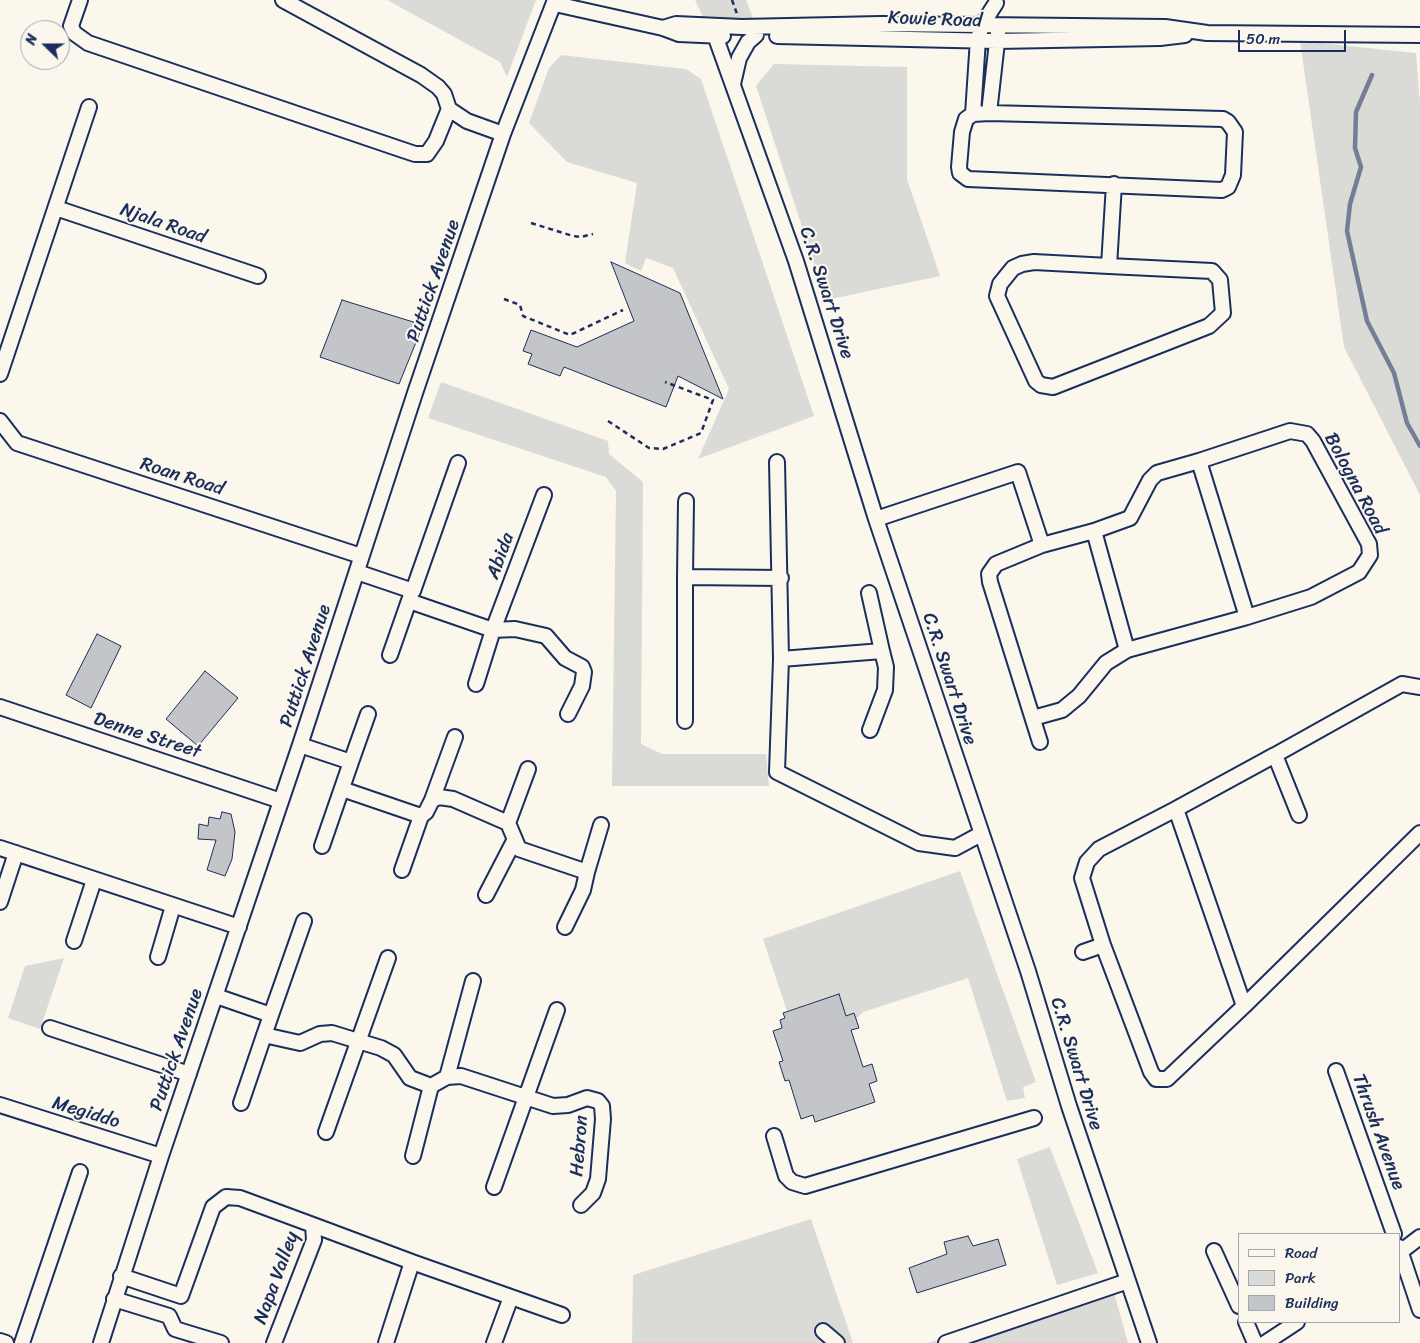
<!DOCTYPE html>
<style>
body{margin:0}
#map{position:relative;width:1420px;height:1343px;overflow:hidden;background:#fbf7ec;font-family:Sriracha,sans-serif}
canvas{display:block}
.legend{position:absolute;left:1238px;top:1233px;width:162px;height:90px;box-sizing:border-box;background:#fbf7ec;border:1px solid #a1a7b3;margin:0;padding:6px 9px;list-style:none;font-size:15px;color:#1b2f5e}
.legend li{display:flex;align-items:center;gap:10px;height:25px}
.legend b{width:25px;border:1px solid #a1a7b3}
.north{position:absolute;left:20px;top:20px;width:50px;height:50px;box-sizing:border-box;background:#fbf7ec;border:1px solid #a1a7b3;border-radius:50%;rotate:292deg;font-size:14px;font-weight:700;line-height:20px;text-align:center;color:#1b2f5e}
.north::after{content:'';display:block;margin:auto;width:18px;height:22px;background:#1b2f5e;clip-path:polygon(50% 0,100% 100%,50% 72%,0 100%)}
.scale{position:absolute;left:1238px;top:30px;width:108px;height:22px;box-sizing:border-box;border:2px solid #1b2f5e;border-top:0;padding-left:6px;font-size:15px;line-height:18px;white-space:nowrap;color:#1b2f5e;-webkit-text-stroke:4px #fbf7ec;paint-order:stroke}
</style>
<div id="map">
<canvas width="1420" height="1343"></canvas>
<ul class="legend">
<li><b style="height:6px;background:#fbf7ec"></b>Road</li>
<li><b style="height:14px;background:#dadad7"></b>Park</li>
<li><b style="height:14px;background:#c3c5c9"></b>Building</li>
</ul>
<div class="north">N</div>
<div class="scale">50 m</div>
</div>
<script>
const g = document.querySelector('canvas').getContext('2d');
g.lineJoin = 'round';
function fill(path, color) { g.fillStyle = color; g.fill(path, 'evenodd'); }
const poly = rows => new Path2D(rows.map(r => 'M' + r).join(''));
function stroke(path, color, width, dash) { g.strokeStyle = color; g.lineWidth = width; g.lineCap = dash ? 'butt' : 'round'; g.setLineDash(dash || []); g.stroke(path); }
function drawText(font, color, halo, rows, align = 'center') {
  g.font = font + ' Sriracha,sans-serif'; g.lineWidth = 4; g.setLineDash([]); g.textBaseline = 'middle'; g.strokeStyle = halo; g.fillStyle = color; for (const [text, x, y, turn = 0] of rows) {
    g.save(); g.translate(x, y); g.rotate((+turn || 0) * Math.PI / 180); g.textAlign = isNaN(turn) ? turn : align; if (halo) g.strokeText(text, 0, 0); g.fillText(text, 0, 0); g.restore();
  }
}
const green = poly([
 [387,0,536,0,507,77,500,62],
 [695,0,746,0,753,18,704,19],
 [1300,41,1416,53,1420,104,1420,495,1344,347],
 [561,55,686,69,701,79,814,416,698,459,729,389,673,268,646,258,641,271,625,263,637,183,567,162,529,123,549,68],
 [774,64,907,67,907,179,940,276,826,300,756,86],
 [441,382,608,441,609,454,643,482,641,744,662,754,766,754,769,786,612,786,616,491,606,477,428,418],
 [960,871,1036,1082,1023,1087,1025,1098,1007,1101,968,978,863,1012,856,1019,854,1013,846,1016,839,994,787,1011,763,939],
 [64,958,40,1029,8,1018,25,966],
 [1050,1147,1098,1273,1057,1285,1017,1159],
 [811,1219,853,1343,632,1343,633,1275],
 [1111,1282,1128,1343,928,1343]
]);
const stream = poly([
 [1372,75,1356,112,1355,148,1361,167,1350,204,1347,231,1367,321,1394,373,1407,423,1420,446]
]);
const building = poly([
 [611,262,680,293,723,399,678,376,666,407,564,367,560,376,528,364,532,354,523,351,531,330,577,347,634,321,611,262],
 [342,300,423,325,399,384,320,357,342,300],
 [97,634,121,646,91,708,66,695,97,634],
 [205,671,238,698,198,746,166,719,205,671],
 [222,812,231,814,235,832,232,859,225,876,207,870,216,840,198,839,199,824,208,826,209,817,220,819,222,812],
 [839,994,846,1016,854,1013,859,1028,851,1030,863,1067,872,1064,877,1081,869,1084,875,1102,815,1122,813,1115,801,1119,789,1080,785,1081,779,1062,783,1061,773,1031,782,1028,780,1020,785,1018,783,1013,839,994],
 [968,1236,973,1246,998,1239,1006,1265,917,1293,909,1268,947,1254,944,1242,968,1236]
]);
const path = poly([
 [732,0,737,14],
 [531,223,573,236,581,237,593,234],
 [504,299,520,305,523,316,570,335,623,310],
 [608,421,649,448,663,449,701,433,713,400,665,382]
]);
const minor = poly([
 [80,0,71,26,74,33,88,43,403,150,415,154,427,154,436,141,449,109,444,94,438,87,421,75,283,0],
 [555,4,663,28,679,34,723,36],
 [712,27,796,261,876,519,1028,971,1069,1106,1149,1343],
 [663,28,676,24,742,27,881,24,982,25,1165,27,1207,33,1420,35],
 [777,36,997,41,1160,38,1185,35],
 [733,84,739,58,748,42,756,35],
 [449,109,467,121,503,134],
 [989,113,1223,119,1228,122,1235,132,1233,175,1228,187,1222,190,968,179,960,173,959,167,962,132,966,119,973,114,989,113],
 [989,113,998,33],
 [973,114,978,39,982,25,996,3],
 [56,208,258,276],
 [1109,266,1034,262,1022,264,1013,268,1000,284,997,296,1036,381,1041,385,1053,387,1209,326,1223,313,1220,280,1212,271,1109,266,1114,184],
 [0,374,89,107],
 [0,421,17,443,361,556],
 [1199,461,1290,431,1307,434,1313,441,1369,544,1370,555,1359,572,1311,597,1247,617],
 [777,462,781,659,777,772,919,843,955,848,981,834],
 [686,501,685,577,781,578],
 [876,519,1018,472,1042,545,996,564,989,574,990,582,1040,742],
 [1094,531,1130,518,1150,480,1157,473,1199,461,1247,617,1127,650],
 [357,572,413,591,458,463],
 [685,577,685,721],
 [409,601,493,630,515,629,546,636,565,658,582,667,584,672,582,686,568,714],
 [390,655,412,592],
 [781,659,882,651,869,593],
 [476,684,493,630,544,495],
 [0,707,281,801],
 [1033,718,1062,710,1079,696,1106,663,1127,650,1094,531,1042,545],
 [870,730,885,690,886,667,882,651],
 [300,745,351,762,368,714],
 [1275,755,1402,684,1420,687],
 [342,789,421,816,426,812,432,800,439,797,453,799,508,823,519,849,587,872,583,890,565,927],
 [432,800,455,737],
 [1176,809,1275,755,1299,815],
 [508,823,528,769],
 [322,846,351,762],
 [0,848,239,927],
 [402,870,421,816],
 [587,872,601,825],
 [486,895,514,841],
 [0,902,16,853],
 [74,941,94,880],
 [1083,952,1103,945,1082,878,1087,862,1099,849,1176,809,1244,1006,1167,1079,1156,1079,1151,1072,1103,945],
 [158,957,173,906],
 [216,996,271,1015,304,921],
 [1244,1006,1420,833],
 [50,1028,189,1074],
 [264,1035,300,1043,320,1034,332,1033,381,1048,394,1055,410,1078,431,1086,447,1077,461,1076,553,1106,568,1105,587,1098,598,1101,602,1106,603,1119,598,1179,593,1193,581,1205],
 [1336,1071,1394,1234],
 [447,1077,473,981],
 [241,1103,271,1015],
 [0,1105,161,1156],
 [326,1132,388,958],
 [774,1136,786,1176,792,1182,805,1186,1034,1118],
 [413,1156,431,1086],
 [494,1187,557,1010],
 [313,1225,412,1262,386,1343],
 [1399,1247,1420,1310],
 [1214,1251,1239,1306],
 [1399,1253,1420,1237],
 [412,1262,511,1297,494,1343],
 [121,1276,181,1296,213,1207,226,1197,240,1198,313,1225,314,1240,274,1343],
 [511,1297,562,1315],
 [114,1299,169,1316,175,1329,221,1343],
 [1246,1322,1255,1343],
 [823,1331,837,1343],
 [0,1341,6,1343],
 [22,1343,80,1172],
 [101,1343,161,1156,300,745,415,393,503,134,555,0],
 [946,1343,1128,1281],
 [1265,1343,1297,1322]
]);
const streetNames = [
 ["Kowie Road",935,20,2],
 ["Njala Road",163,224,19],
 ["Puttick Avenue",434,281,-71],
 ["C.R. Swart Drive",826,293,72],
 ["Roan Road",182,477,18],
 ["Bologna Road",1355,484,62],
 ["Abida",501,556,-70],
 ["Puttick Avenue",306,666,-72],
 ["C.R. Swart Drive",949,679,72],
 ["Denne Street",147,736,18],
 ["Puttick Avenue",177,1050,-71],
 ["C.R. Swart Drive",1076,1064,73],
 ["Megiddo",86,1113,17],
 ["Thrush Avenue",1378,1132,70],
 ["Hebron",580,1146,-85],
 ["Napa Valley",277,1278,-70]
];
fill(green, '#dadad7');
stroke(stream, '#747e96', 4.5);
fill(building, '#c3c5c9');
stroke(building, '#1b2f5e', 1);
stroke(minor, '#1b2f5e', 18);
stroke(path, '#1b2f5e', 2.5, [5, 4]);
stroke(minor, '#fbf7ec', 14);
drawText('19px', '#1b2f5e', '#fbf7ec', streetNames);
</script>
